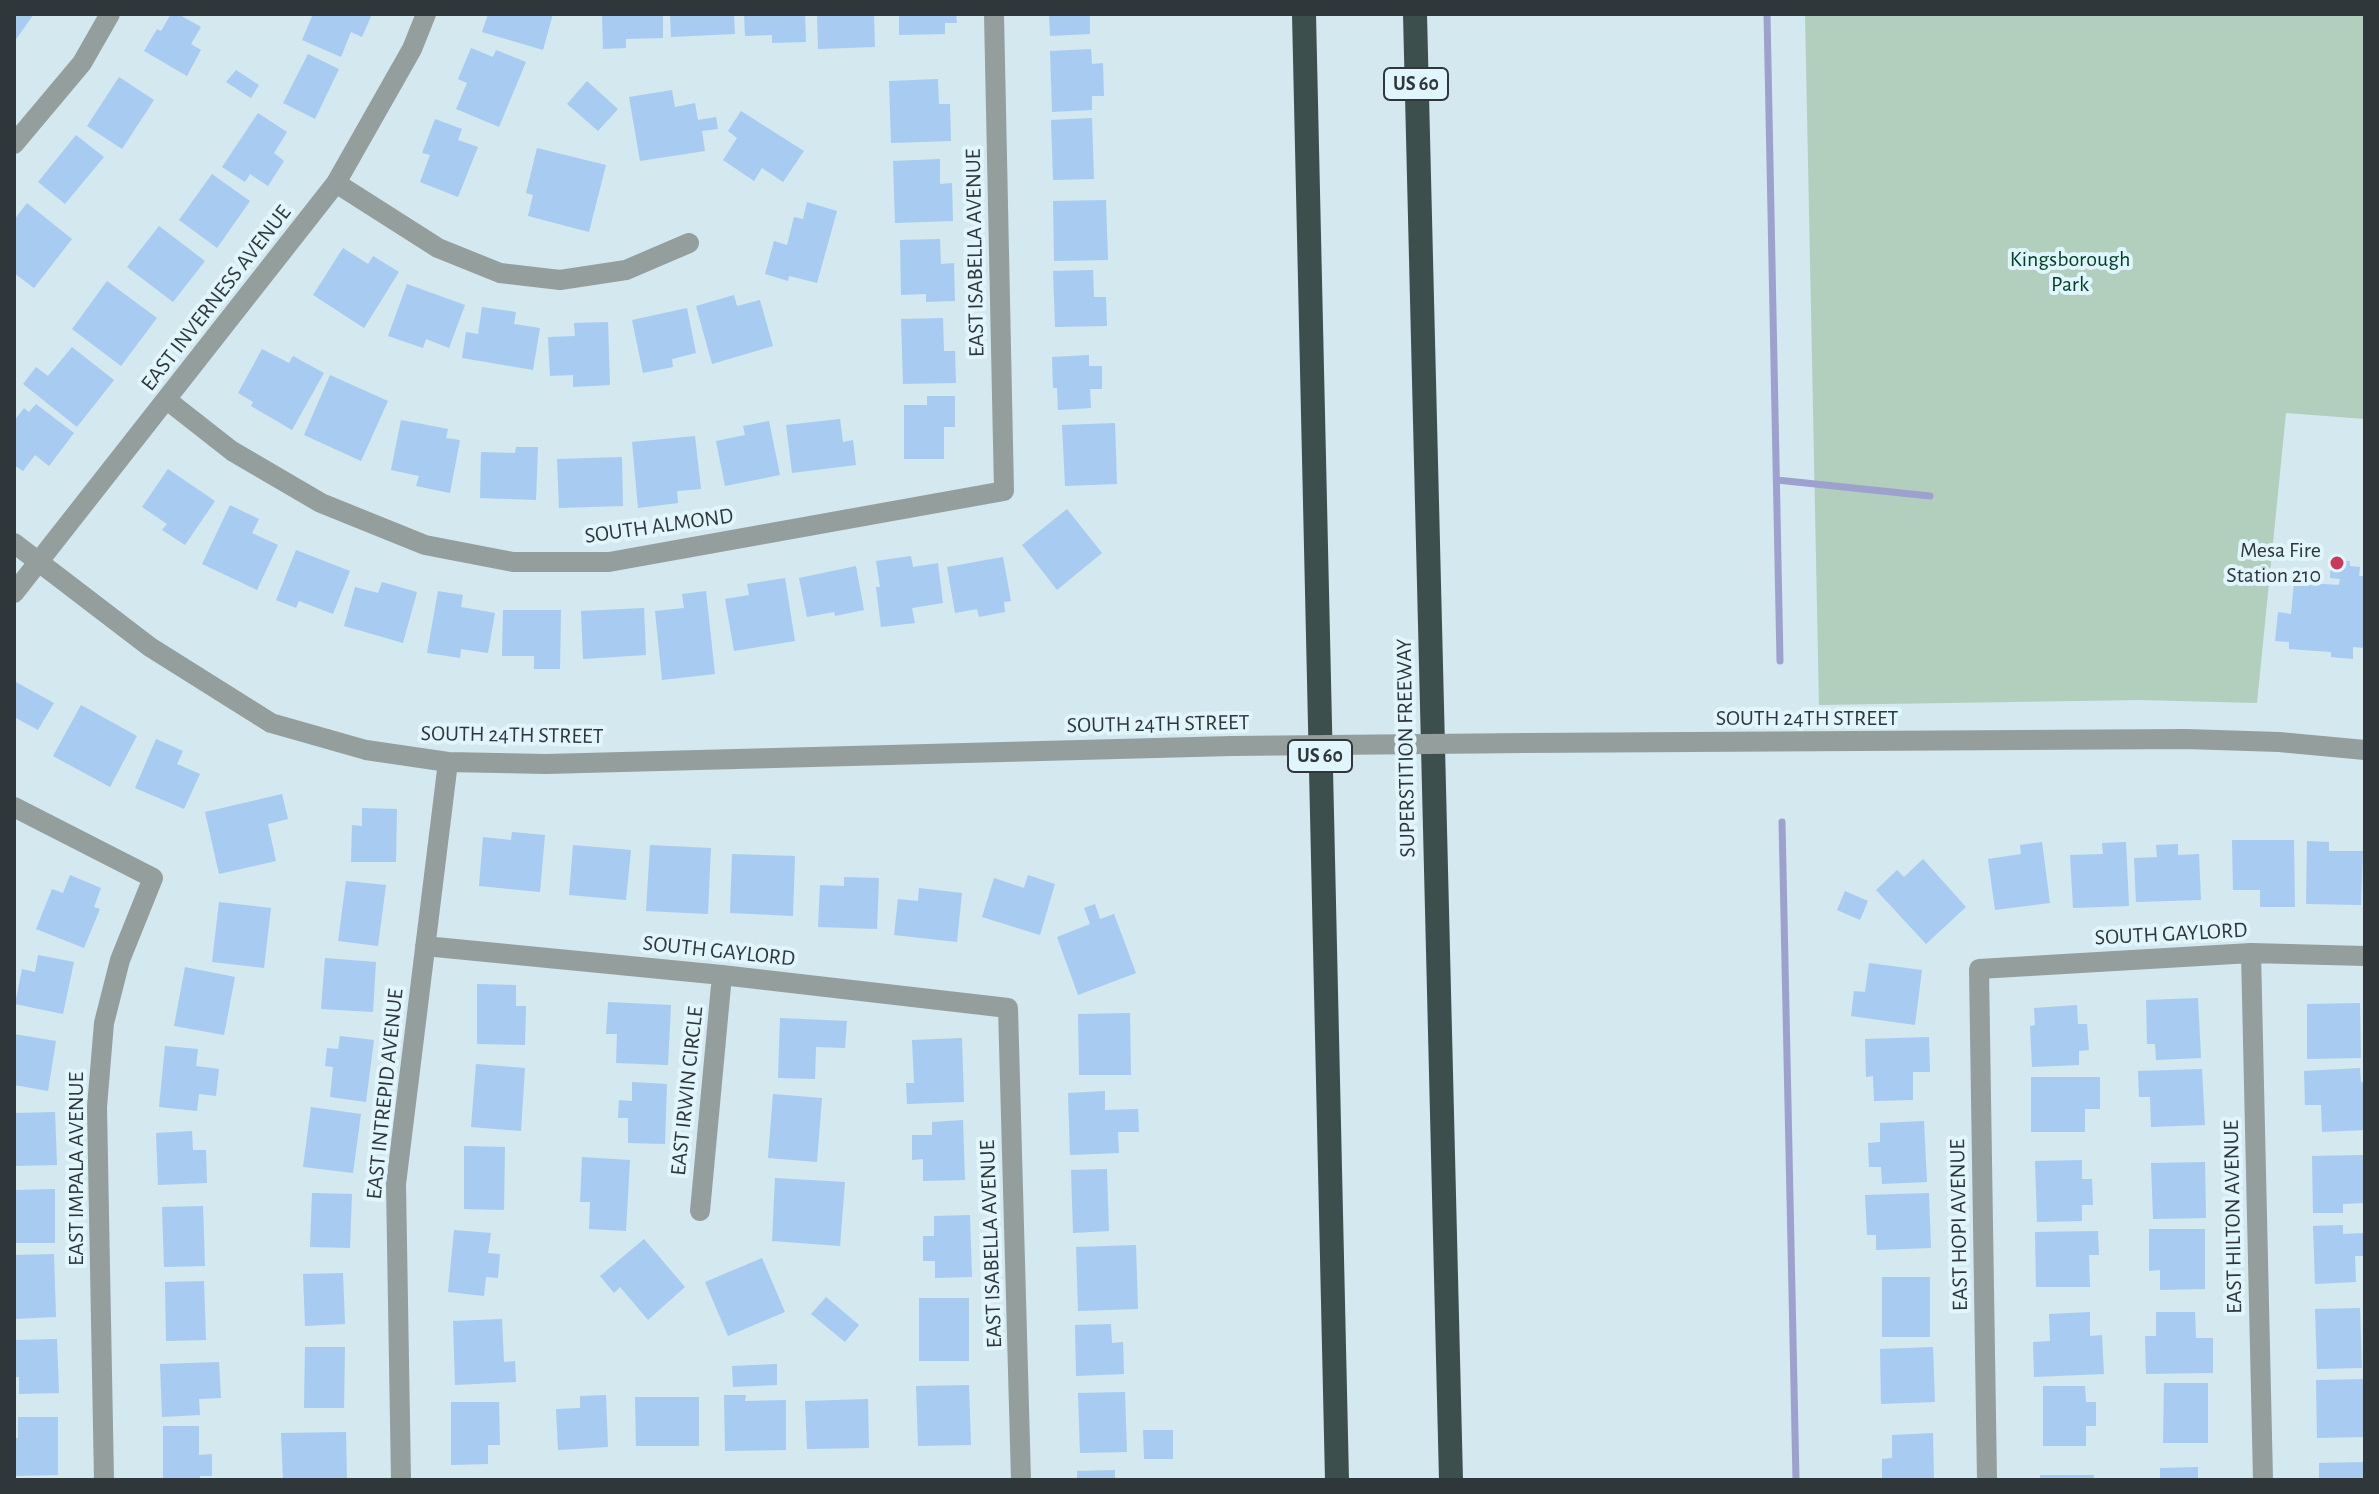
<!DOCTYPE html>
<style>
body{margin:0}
#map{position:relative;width:2379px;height:1494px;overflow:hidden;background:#d3e8ef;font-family:"Alegreya Sans",sans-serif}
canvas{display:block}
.frame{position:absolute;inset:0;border:16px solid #2f373a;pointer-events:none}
</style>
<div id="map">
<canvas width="2379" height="1494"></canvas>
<div class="frame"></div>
</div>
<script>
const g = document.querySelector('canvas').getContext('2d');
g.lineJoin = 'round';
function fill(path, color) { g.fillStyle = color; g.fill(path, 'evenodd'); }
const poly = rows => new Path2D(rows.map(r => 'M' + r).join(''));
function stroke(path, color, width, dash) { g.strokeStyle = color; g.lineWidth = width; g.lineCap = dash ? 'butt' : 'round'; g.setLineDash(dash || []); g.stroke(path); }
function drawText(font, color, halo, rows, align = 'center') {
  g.font = font + ' "Alegreya Sans",sans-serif'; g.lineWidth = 8; g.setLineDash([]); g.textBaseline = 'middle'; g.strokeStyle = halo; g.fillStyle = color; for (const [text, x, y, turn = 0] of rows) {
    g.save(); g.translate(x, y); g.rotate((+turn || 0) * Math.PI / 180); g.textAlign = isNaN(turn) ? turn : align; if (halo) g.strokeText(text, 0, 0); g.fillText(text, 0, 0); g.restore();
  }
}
const green = poly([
 [1805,14,2365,14,2365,419,2286,413,2257,703,2140,700,1819,705]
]);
const stream = poly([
 [1767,14,1780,661],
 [1777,480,1930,496],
 [1782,822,1796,1480]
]);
const building = poly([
 [14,14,34,14,14,42],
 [171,14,178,14,201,27,191,44,201,50,187,76,144,51,157,29,161,31],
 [313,14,372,14,362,37,351,32,341,57,302,40],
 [488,14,553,14,543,50,482,32],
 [602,14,663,14,663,38,626,39,626,48,603,49],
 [670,14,734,14,735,34,671,37],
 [744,14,805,14,806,42,772,43,772,35,745,36],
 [817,14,874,14,875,47,818,49],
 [899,14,956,14,957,23,945,23,945,34,899,35],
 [1049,14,1090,14,1090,34,1050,36],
 [471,48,493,57,496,50,526,62,499,127,456,109,467,83,458,79],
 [1091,49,1092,64,1103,63,1104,96,1092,96,1092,110,1052,112,1050,51],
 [308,54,339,69,315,119,283,103],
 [236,70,259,85,251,98,226,82],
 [119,77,154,100,122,149,87,126],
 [938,79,939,104,950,104,951,141,891,143,889,81],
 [587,81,618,109,598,131,567,104],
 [672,90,675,107,695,103,698,120,716,117,718,129,702,131,705,151,640,161,629,97],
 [741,111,804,151,783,182,762,168,754,181,723,160,737,138,728,131],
 [258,113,287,132,274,153,284,161,268,186,250,174,245,182,222,167],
 [1092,118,1094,179,1053,180,1051,120],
 [435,119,462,129,458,140,478,147,458,197,420,182,430,155,422,153],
 [76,135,104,157,65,204,38,182],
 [537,148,606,165,589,232,528,216,533,195,526,193],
 [940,159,940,184,952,183,953,221,895,223,893,161],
 [212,174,250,201,217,248,179,220],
 [1106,200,1108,260,1054,261,1053,201],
 [807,202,837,211,817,283,789,276,788,281,765,274,774,241,787,245,794,217,803,219],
 [27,203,72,239,34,288,14,273,14,220],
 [159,226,205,261,173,302,127,267],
 [940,239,941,264,954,263,955,301,926,302,926,294,901,295,900,240],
 [343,248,368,264,373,256,399,272,364,328,313,295],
 [1093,270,1094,297,1106,297,1107,326,1055,327,1053,271],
 [107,281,157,318,121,366,72,329],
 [407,284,465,305,449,348,426,339,423,348,388,336],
 [734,295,737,306,760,300,773,346,712,364,696,306],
 [482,307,516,312,514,324,540,328,533,370,462,358,466,332,478,334],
 [687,308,696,353,672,359,673,367,643,373,632,320],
 [943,318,944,351,955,351,956,383,903,384,901,319],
 [608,322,610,385,573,387,573,375,550,376,548,337,575,336,574,323],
 [72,347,114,380,77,427,23,384,36,367,48,376],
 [262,349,289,363,293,356,324,373,292,430,251,406,253,402,238,393],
 [1089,355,1089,366,1102,366,1102,389,1090,389,1091,408,1058,410,1057,388,1053,388,1052,357],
 [330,375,388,401,361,461,304,435],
 [927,396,955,396,955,427,944,427,944,459,904,459,904,405,927,405],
 [36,404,74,433,49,466,35,455,23,471,14,465,14,421,24,408,29,412],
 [840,419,843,442,853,440,856,465,792,473,786,425],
 [401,420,448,429,446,438,460,440,450,493,416,486,419,476,391,470],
 [769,421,780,475,725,486,716,441,745,435,743,426],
 [1115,423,1117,484,1065,486,1062,425],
 [695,436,701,489,677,491,678,503,638,508,632,442],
 [516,447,538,447,536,500,480,498,481,452,515,453],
 [622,457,623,506,559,508,557,459],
 [168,469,215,501,185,545,162,530,167,524,142,507],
 [230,505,259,519,252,533,278,545,257,590,202,564],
 [1067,509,1102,553,1057,590,1022,545],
 [296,550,350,571,333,614,299,601,296,608,276,600],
 [911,556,913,567,938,563,943,603,912,608,915,623,881,627,876,587,880,587,876,561],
 [1003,557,1011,601,1004,602,1005,612,979,617,977,609,955,613,947,567],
 [2331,560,2350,561,2350,566,2360,567,2359,576,2365,576,2365,648,2353,647,2353,659,2331,657,2331,652,2289,649,2289,642,2275,641,2278,612,2291,614,2294,582,2339,585,2340,579,2330,578],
 [856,566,864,610,835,616,834,612,807,617,799,578],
 [785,578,795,641,734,651,725,599,749,595,747,584],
 [382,582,417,592,403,643,344,626,355,587,378,593],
 [438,591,463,595,461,607,495,613,488,653,461,649,460,658,427,653],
 [706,591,715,674,662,680,655,611,684,608,682,594],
 [644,608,646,655,583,659,581,611],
 [503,610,561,610,560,669,534,669,534,656,502,656],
 [14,681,54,703,38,730,14,717],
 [81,705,137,736,110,787,53,756],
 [156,739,183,751,177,764,200,774,184,809,135,788],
 [282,794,288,819,268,824,276,861,219,874,205,812],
 [362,808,397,809,396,862,351,862,352,825,362,826],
 [512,832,545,835,540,892,479,886,483,837,511,840],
 [2232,840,2294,840,2295,907,2260,907,2260,890,2233,890],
 [2307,841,2329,842,2329,851,2363,851,2361,905,2306,904],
 [2042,842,2050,903,1995,910,1988,859,2021,854,2020,845],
 [2126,842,2129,906,2073,908,2070,855,2103,854,2102,843],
 [2178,844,2178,855,2199,854,2201,900,2136,902,2134,858,2157,857,2156,845],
 [573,845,631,850,626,900,569,895],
 [650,845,711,848,708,914,646,911],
 [732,854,795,856,793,916,730,913],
 [1923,859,1966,907,1926,944,1876,890,1897,870,1904,877],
 [70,875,101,888,94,907,100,909,84,948,36,929,52,889,63,893],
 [1028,875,1055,884,1040,935,982,917,994,878,1024,888],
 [844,877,879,878,877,929,818,927,820,885,844,886],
 [346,881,386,885,378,946,338,941],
 [919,888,962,893,957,942,894,935,898,899,918,901],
 [1845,891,1868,901,1860,920,1837,910],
 [219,902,271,908,264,968,212,962],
 [1095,904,1100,919,1114,914,1136,973,1078,995,1057,937,1090,924,1084,908],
 [38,955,74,962,63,1014,15,1004,22,969,35,972],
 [325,958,376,962,373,1012,321,1009],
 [1869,963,1922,970,1915,1025,1851,1016,1854,991,1865,992],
 [185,967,235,977,224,1035,174,1026],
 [477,984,516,985,516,1006,526,1006,525,1045,477,1044],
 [2198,998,2201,1058,2156,1060,2155,1044,2147,1044,2146,1000],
 [608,1002,671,1005,668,1065,616,1063,617,1034,606,1034],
 [2360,1003,2361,1058,2307,1059,2307,1004],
 [2077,1005,2078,1024,2087,1024,2089,1050,2079,1051,2079,1065,2032,1067,2030,1026,2035,1025,2034,1008],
 [1130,1013,1131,1075,1079,1075,1078,1014],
 [780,1018,847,1021,845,1048,816,1047,815,1079,778,1078],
 [14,1034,56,1041,48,1091,14,1085],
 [340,1036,374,1040,366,1102,330,1097,333,1067,325,1066,327,1048,338,1049],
 [1929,1037,1930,1072,1913,1072,1913,1100,1874,1101,1873,1076,1866,1077,1865,1039],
 [962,1038,964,1102,907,1104,906,1083,914,1083,912,1040],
 [165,1046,198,1049,196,1066,219,1069,216,1096,199,1094,197,1111,159,1107],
 [476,1064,525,1068,521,1131,471,1127],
 [2360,1068,2361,1082,2365,1082,2365,1130,2322,1132,2321,1105,2305,1105,2304,1071],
 [2202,1069,2205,1125,2151,1127,2150,1097,2139,1097,2138,1071],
 [2031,1077,2100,1077,2100,1109,2085,1109,2085,1132,2031,1132],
 [632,1082,667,1084,665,1144,628,1143,628,1118,618,1118,619,1100,632,1101],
 [1105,1091,1105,1110,1138,1109,1139,1132,1118,1132,1119,1153,1070,1155,1068,1093],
 [773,1094,822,1098,817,1162,768,1158],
 [311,1107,361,1114,353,1173,303,1167],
 [55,1112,57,1165,14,1166,14,1113],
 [963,1120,965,1180,923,1181,923,1159,912,1160,912,1135,932,1135,932,1122],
 [1924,1121,1927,1182,1882,1184,1881,1167,1869,1167,1868,1143,1880,1142,1880,1123],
 [192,1131,193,1150,206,1150,207,1183,158,1185,156,1133],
 [464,1146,505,1147,504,1210,464,1209],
 [2363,1155,2365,1203,2343,1204,2343,1213,2313,1213,2312,1156],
 [582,1157,630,1160,626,1231,589,1229,590,1202,580,1202],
 [2082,1160,2082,1179,2092,1179,2093,1205,2082,1205,2082,1221,2037,1222,2035,1161],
 [2205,1162,2206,1218,2153,1219,2151,1163],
 [1107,1169,1109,1231,1073,1233,1071,1170],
 [775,1178,845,1182,840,1246,772,1241],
 [55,1189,55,1243,14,1243,14,1190],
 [312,1193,352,1194,350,1248,310,1247],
 [1929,1193,1931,1248,1876,1250,1876,1235,1867,1235,1865,1195],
 [203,1206,205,1266,164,1267,162,1207],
 [970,1215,972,1277,935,1278,935,1261,923,1261,923,1236,934,1236,934,1216],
 [2343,1225,2343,1234,2363,1233,2364,1256,2355,1256,2356,1282,2315,1284,2313,1226],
 [2149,1229,2205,1229,2205,1289,2160,1290,2160,1270,2149,1271],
 [454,1230,491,1233,488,1253,500,1254,498,1278,486,1277,484,1296,448,1292],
 [2098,1231,2099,1255,2089,1255,2090,1287,2036,1287,2035,1232],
 [644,1239,685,1287,648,1320,620,1287,614,1293,600,1276],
 [1136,1245,1138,1309,1078,1311,1076,1247],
 [54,1254,56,1317,14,1319,14,1255],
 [762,1258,785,1312,728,1336,705,1282],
 [343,1273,345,1324,305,1326,303,1274],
 [1882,1277,1930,1277,1930,1337,1882,1337],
 [204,1281,206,1340,166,1341,165,1282],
 [826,1297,859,1325,845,1342,811,1314],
 [919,1298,969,1298,969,1361,919,1361],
 [2360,1308,2362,1368,2317,1369,2315,1309],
 [2090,1312,2090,1336,2102,1335,2104,1374,2034,1377,2033,1342,2050,1341,2049,1314],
 [2156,1312,2195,1312,2196,1338,2213,1338,2213,1373,2146,1374,2145,1336,2156,1336],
 [502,1319,504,1362,515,1361,516,1382,455,1385,453,1321],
 [1111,1324,1112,1343,1123,1342,1124,1374,1076,1376,1075,1325],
 [57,1339,59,1393,19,1394,19,1377,14,1377,14,1340],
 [305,1347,345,1347,344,1408,304,1408],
 [1933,1347,1935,1402,1881,1404,1880,1349],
 [219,1362,221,1398,199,1399,200,1415,162,1417,160,1364],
 [777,1364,777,1385,733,1387,732,1366],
 [2365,1379,2365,1437,2317,1438,2316,1380],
 [2164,1383,2208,1383,2208,1443,2163,1443],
 [969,1385,971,1445,918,1446,916,1386],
 [2043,1386,2085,1386,2086,1402,2096,1402,2096,1426,2086,1426,2086,1446,2043,1446],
 [1125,1392,1127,1452,1080,1453,1078,1393],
 [606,1395,608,1447,558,1450,556,1409,580,1408,580,1396],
 [724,1395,746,1395,745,1401,786,1400,786,1450,725,1451],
 [635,1397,699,1397,699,1446,636,1446],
 [868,1399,869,1448,807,1449,805,1401],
 [451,1402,499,1402,500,1445,488,1445,488,1464,451,1465],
 [18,1417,58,1417,58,1475,14,1476,14,1438,18,1438],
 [163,1426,199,1426,199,1455,212,1454,212,1476,200,1476,200,1480,163,1480],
 [1143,1430,1173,1430,1173,1459,1144,1459],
 [346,1432,347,1480,283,1480,281,1433],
 [1933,1433,1934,1480,1882,1480,1882,1459,1892,1458,1892,1435],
 [2364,1462,2365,1480,2319,1480,2319,1463],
 [2198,1467,2198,1480,2160,1480,2160,1468],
 [1115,1470,1115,1480,1077,1480,1077,1471],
 [2040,1475,2094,1475,2094,1480,2040,1480]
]);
const minor = poly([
 [14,144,82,63,110,14],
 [336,183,438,248,500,273,560,280,626,270,689,243],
 [167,400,232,451,321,503,425,545,513,562,609,562,1004,491,994,14],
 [14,543,150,647,271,723,366,750,448,762,546,764,1232,746],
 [14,593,336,183,412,49,426,14],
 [1525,743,2186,739,2279,742,2365,750],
 [14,807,153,878,120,960,104,1023,97,1107,104,1480],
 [425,946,722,975,1008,1008,1021,1480],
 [2251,953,2263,1480],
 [700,1211,722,975],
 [401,1480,396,1184,448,762],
 [1987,1480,1979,969,2251,953,2365,956]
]);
const highway = poly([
 [1304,14,1337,1480],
 [1415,14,1451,1480]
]);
const minorBridge = poly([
 [1232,746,1525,743]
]);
const markers = [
 [2337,563,8,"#c9395a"]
];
const shields = [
 [1416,84,64],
 [1320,756,64]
];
const shieldNames = [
 ["US 60",1416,84],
 ["US 60",1320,756]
];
const streetNames = [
 ["EAST ISABELLA AVENUE",975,253,-91],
 ["EAST INVERNESS AVENUE",216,298,-52],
 ["SOUTH ALMOND",659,526,-8],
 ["SOUTH 24TH STREET",1807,718],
 ["SOUTH 24TH STREET",1158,724,-1],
 ["SOUTH 24TH STREET",512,735,1],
 ["SUPERSTITION FREEWAY",1406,748,-91],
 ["SOUTH GAYLORD",2171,934,-3],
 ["SOUTH GAYLORD",719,951,6],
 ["EAST IRWIN CIRCLE",687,1091,-84],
 ["EAST INTREPID AVENUE",385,1094,-84],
 ["EAST IMPALA AVENUE",76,1169,-90],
 ["EAST HILTON AVENUE",2233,1217,-91],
 ["EAST HOPI AVENUE",1959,1225,-91],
 ["EAST ISABELLA AVENUE",991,1244,-92]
];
const parkNames = [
 ["Kingsborough",2070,259],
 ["Park",2070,284]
];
const poiNames = [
 ["Mesa Fire",2321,550],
 ["Station 210",2321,575]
];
fill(green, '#b2cebc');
stroke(stream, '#9da1ce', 7);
fill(building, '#a7cbf1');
stroke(minor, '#949e9c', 20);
stroke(highway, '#3c4f4d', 24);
stroke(minorBridge, '#949e9c', 20);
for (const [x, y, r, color] of markers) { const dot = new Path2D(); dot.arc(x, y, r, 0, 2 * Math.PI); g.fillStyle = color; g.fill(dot); stroke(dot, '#e0f5fc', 3); }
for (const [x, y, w] of shields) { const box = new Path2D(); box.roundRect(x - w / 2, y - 16, w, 32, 6); g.fillStyle = '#e0f5fc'; g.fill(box); stroke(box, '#2f373a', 2); }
drawText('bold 20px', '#2f373a', null, shieldNames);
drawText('22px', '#2f373a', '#e0f5fc', streetNames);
drawText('22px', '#003f23', '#e0f5fc', parkNames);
drawText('22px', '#2f373a', '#e0f5fc', poiNames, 'right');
</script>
